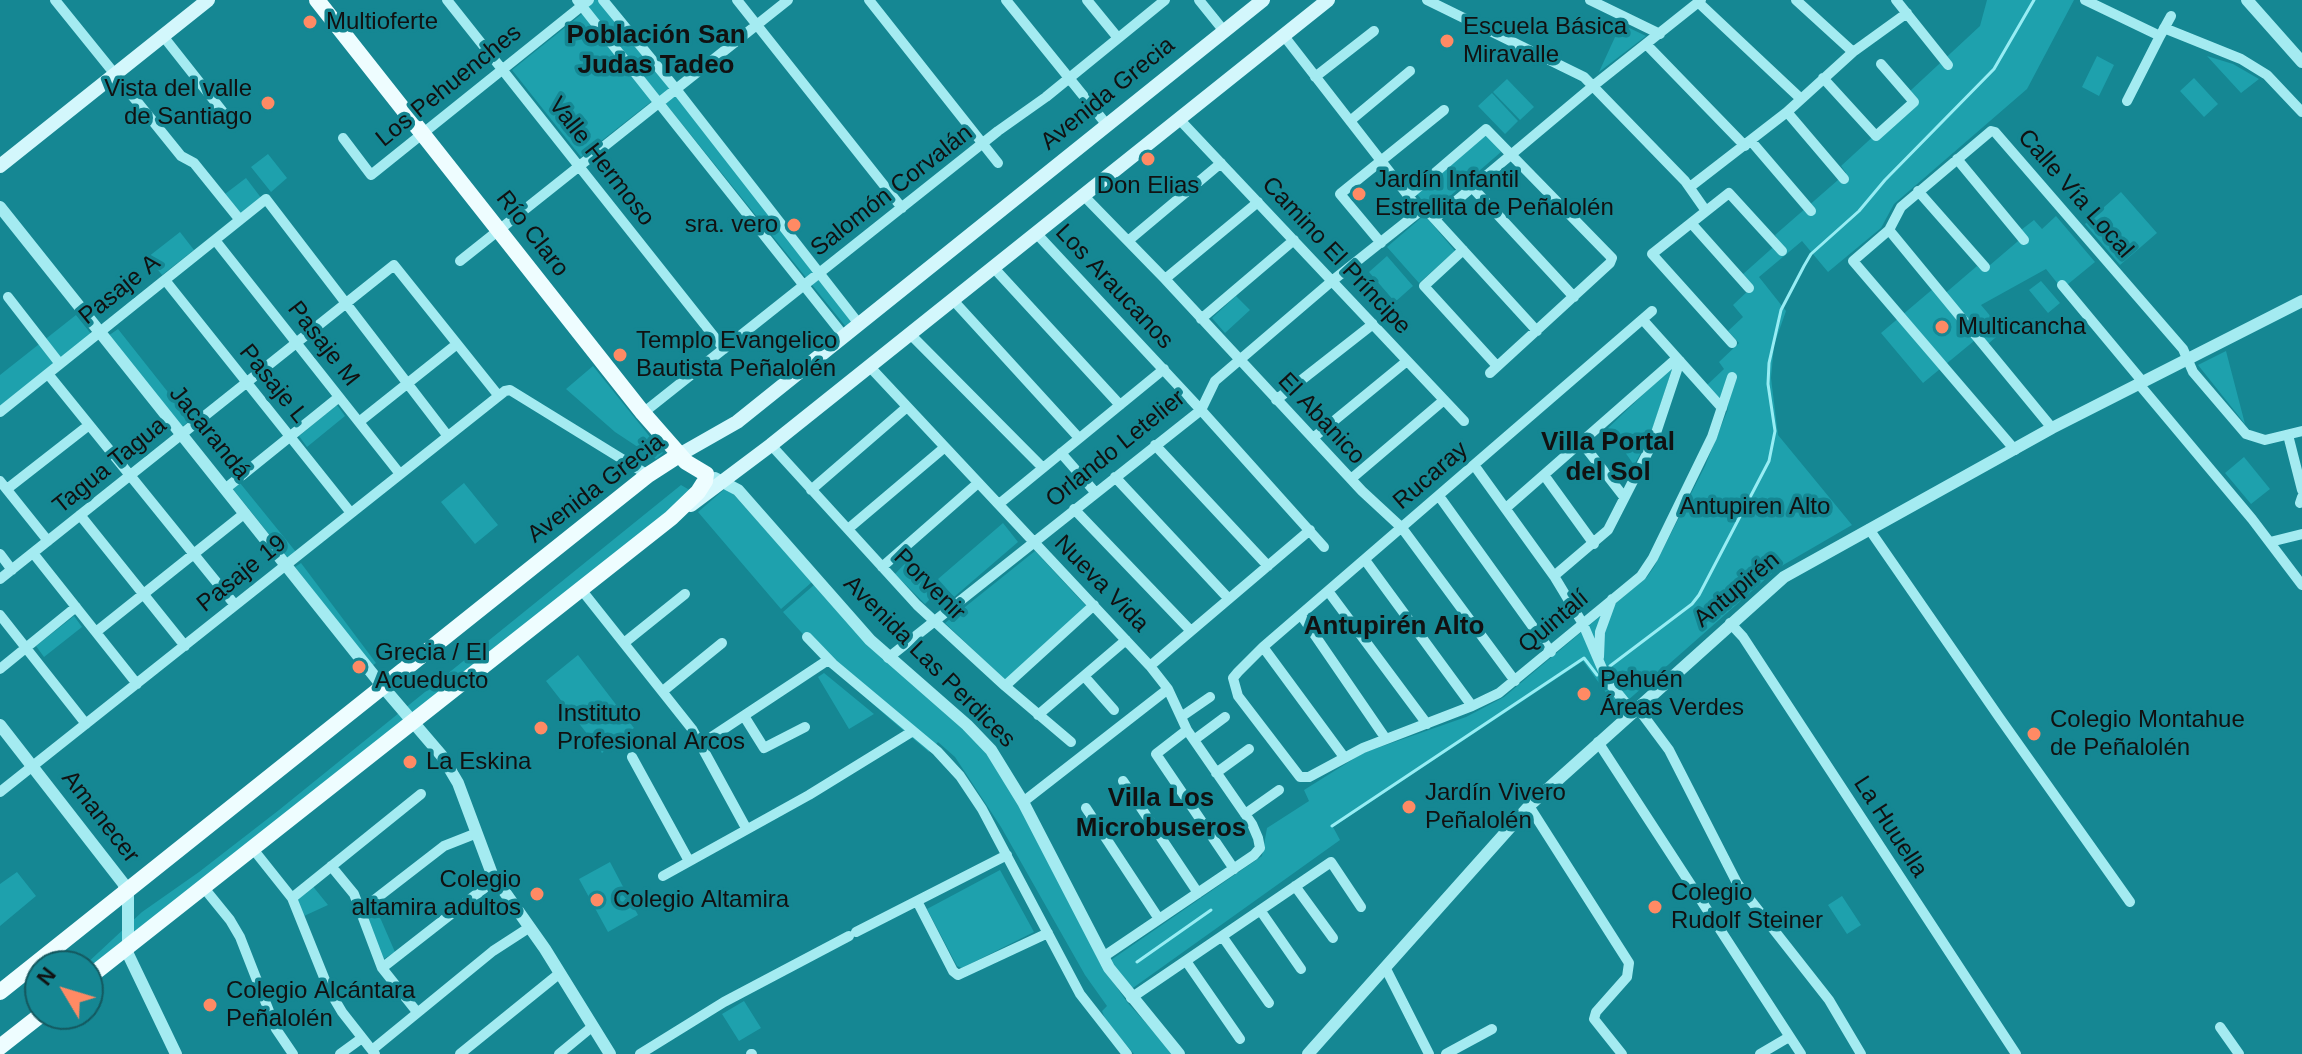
<!DOCTYPE html>
<meta charset="utf-8">
<style>
body{margin:0}
#map{position:relative;width:2302px;height:1054px;overflow:hidden;background:#158793;font-family:Arial,sans-serif}
canvas{display:block}
.north{position:absolute;left:24px;top:950px;width:80px;height:80px;box-sizing:border-box;background:#158793;border:2px solid #13585f;border-radius:50%;rotate:308deg;font-size:22px;font-weight:700;line-height:32px;text-align:center;color:#111}
.north::after{content:'';display:block;margin:auto;width:28px;height:36px;background:#ff8a64;clip-path:polygon(50% 0,100% 100%,50% 72%,0 100%)}
</style>
<div id="map">
<canvas width="2302" height="1054"></canvas>
<div class="north">N</div>
</div>
<script>
const g = document.querySelector('canvas').getContext('2d');
g.lineJoin = 'round';
function fill(path, color) { g.fillStyle = color; g.fill(path, 'evenodd'); }
const poly = rows => new Path2D(rows.map(r => 'M' + r).join(''));
function stroke(path, color, width, dash) { g.strokeStyle = color; g.lineWidth = width; g.lineCap = dash ? 'butt' : 'round'; g.setLineDash(dash || []); g.stroke(path); }
function drawText(font, color, halo, rows, align = 'center') {
  g.font = font + ' Arial,sans-serif'; g.lineWidth = 7; g.setLineDash([]); g.textBaseline = 'middle'; g.strokeStyle = halo; g.fillStyle = color; for (const [text, x, y, turn = 0] of rows) {
    g.save(); g.translate(x, y); g.rotate((+turn || 0) * Math.PI / 180); g.textAlign = isNaN(turn) ? turn : align; if (halo) g.strokeText(text, 0, 0); g.fillText(text, 0, 0); g.restore();
  }
}
const green = poly([
 [582,0,599,0,855,320,846,327],
 [1987,0,2074,0,2027,89,1894,204,1881,228,1828,272,1802,241,1759,277,1786,311,1774,345,1771,378,1778,435,1852,525,1778,568,1618,709,1583,661,1333,827,1340,840,1130,990,1108,962,1262,856,1267,828,1309,801,1304,790,1363,753,1466,717,1504,697,1647,577,1654,567,1705,466,1728,409,1707,385,1724,369,1719,362,1739,343,1728,331,1743,317,1733,305,1752,287,1742,275,1779,242,1775,235,1846,173,1841,166,1916,97,1910,91,1980,26],
 [583,13,652,101,581,157,512,70],
 [1621,24,1646,36,1599,72],
 [2097,56,2114,65,2099,96,2082,87],
 [2207,56,2233,64,2259,79,2241,93],
 [2194,78,2218,104,2204,117,2180,91],
 [1507,79,1534,107,1520,120,1493,92],
 [1492,93,1518,121,1505,134,1478,106],
 [1485,133,1501,152,1442,203,1426,205,1416,193],
 [268,154,287,178,271,192,251,167],
 [246,178,262,199,242,215,225,194],
 [2121,192,2157,233,2120,265,2085,224],
 [2056,216,2095,262,2062,289,2046,269,1981,305,2003,331,1988,344,1980,336,1923,383,1881,333,1934,288,1942,296,1977,266,1983,271,2024,236,2021,230,2034,220,2042,229],
 [1422,217,1428,219,1455,251,1419,283,1387,247],
 [180,232,194,250,162,275,148,257],
 [1387,256,1413,286,1395,302,1369,272],
 [2041,281,2060,303,2048,313,2029,290],
 [1236,296,1250,310,1225,333,1212,318],
 [76,315,92,335,0,408,0,375],
 [118,329,190,420,182,427,108,336],
 [2226,351,2245,424,2198,365],
 [593,366,663,453,656,459,615,432,566,389],
 [1673,366,1650,437,1634,465,1608,428],
 [337,405,345,416,307,447,299,436],
 [2244,457,2270,489,2251,504,2225,473],
 [240,483,296,552,288,558,233,489],
 [464,483,498,525,475,544,441,502],
 [681,485,693,492,88,972,88,966,84,966,142,912,199,872,279,810],
 [727,487,812,582,781,609,698,512],
 [1003,523,1018,542,954,597,938,579],
 [1035,551,1088,608,1005,680,945,623],
 [911,557,941,588,925,604,895,574],
 [301,563,376,663,372,666,295,567],
 [814,585,866,643,971,734,1002,767,1100,963,1127,1002,1174,1054,1134,1054,1106,1021,1102,1011,1107,1006,1085,975,1001,827,955,757,938,742,929,752,891,720,837,672,783,612],
 [74,616,82,627,44,657,36,646],
 [578,655,634,728,602,753,546,681],
 [824,673,874,714,849,729,818,677],
 [610,862,638,915,608,932,579,879],
 [1000,870,1034,932,962,968,957,966,927,909],
 [17,872,36,896,0,926,0,884],
 [311,884,328,905,304,916,294,898],
 [1842,896,1861,925,1847,934,1828,905],
 [375,906,395,952,382,960,364,913],
 [744,1001,761,1028,739,1041,722,1014]
]);
const stream = poly([
 [1610,666,1692,604,1699,595,1769,461,1775,431,1768,384,1769,363,1781,310,1804,266,1811,254,1859,211,1885,180,1994,69,2034,0],
 [1332,826,1584,658,1597,675],
 [1137,962,1211,910]
]);
const minor = poly([
 [55,0,181,156,194,163,240,220],
 [447,0,724,349],
 [577,0,844,336],
 [603,0,676,89,859,324],
 [737,0,902,208],
 [869,0,998,163],
 [1006,0,1107,125],
 [1087,0,1118,38],
 [1199,0,1224,31],
 [1427,0,1584,77,1685,181,1706,211],
 [1590,0,1660,34],
 [1796,0,1853,52],
 [1896,0,1948,65],
 [2085,0,2160,36,2171,16],
 [1698,2,1800,98],
 [2164,28,2241,59,2267,75,2302,112],
 [163,36,227,117],
 [1284,36,1420,211],
 [1647,45,1745,146],
 [1315,77,1374,31],
 [1823,78,1876,136,1914,102,1881,64],
 [2127,101,2160,36],
 [1787,112,1844,179],
 [1179,119,1464,421],
 [1350,121,1410,71],
 [343,138,371,175,589,0],
 [1751,141,1811,211],
 [1957,159,2024,240],
 [1471,186,1574,297],
 [1690,187,1787,112,1853,52,1907,13],
 [1918,191,1985,267],
 [1083,195,1165,279,1362,491,1402,528,1515,681],
 [1408,196,1486,129,1612,258,1610,263,1490,373],
 [1430,214,1537,331],
 [1691,223,1749,288],
 [1889,230,2052,428],
 [1036,233,1201,410,1324,547],
 [215,240,400,474],
 [1128,241,1221,163],
 [1381,243,1340,194,1444,110],
 [1463,250,1424,286,1497,366],
 [460,261,788,0],
 [993,267,1120,405],
 [1165,279,1258,202],
 [165,280,351,513],
 [2062,285,2142,381],
 [8,297,60,364],
 [952,299,1079,438],
 [1652,311,1263,647,1238,672,1233,678,1238,696,1300,777,1309,777,1363,748,1472,706,1499,693,1641,576,1653,558,1712,437,1732,377],
 [1201,319,1294,240],
 [1643,320,1722,408],
 [909,333,1043,468],
 [1732,343,1652,254,1729,193,1782,251],
 [870,367,1150,666,1168,689,1187,730,1252,824,1258,838,1260,848,1254,855,1103,957],
 [48,374,235,605],
 [2138,383,2252,519,2302,585],
 [1276,400,1373,324],
 [0,412,266,199,447,435],
 [643,413,998,131,1046,97,1165,0],
 [359,422,457,344],
 [2288,435,2302,490],
 [1313,438,1407,361],
 [1582,443,1624,497],
 [771,445,917,605,1005,686,1071,742],
 [1155,445,1268,566],
 [2015,450,1853,261,1889,230,1901,207,1991,131,1995,132,2183,349,2193,372,2246,434,2265,440,2302,431],
 [1061,453,1095,492],
 [1474,465,1554,576,1583,624,1607,680,1632,711],
 [1544,475,1594,544],
 [1115,477,1228,598],
 [1351,479,1444,400],
 [0,481,48,541],
 [7,489,89,425],
 [225,489,339,397],
 [811,490,907,407],
 [1439,496,1551,652],
 [2300,503,2302,497],
 [999,504,1164,369],
 [1506,508,1677,358],
 [1074,509,1190,630],
 [80,515,185,646],
 [848,529,945,447],
 [1869,529,1999,717,2130,902],
 [2270,542,2302,534],
 [33,553,137,684],
 [0,554,12,570],
 [1365,560,1472,706],
 [882,567,978,483],
 [1554,576,1608,530,1653,442,1680,361],
 [0,579,394,265,498,395],
 [580,588,692,729,746,828],
 [1328,591,1427,724],
 [0,615,86,724],
 [1301,615,1386,739],
 [1730,623,1743,637,2016,1054],
 [96,632,245,513],
 [807,637,833,664,937,751,960,776,982,809,1080,994,1127,1054],
 [624,643,685,594],
 [1263,647,1344,757],
 [1599,657,1600,632,1612,599],
 [888,658,1201,410,1215,381,1332,281,1420,211,1438,216,1593,86,1701,0],
 [1150,666,1310,530],
 [0,669,76,607],
 [1084,676,1114,710],
 [1005,686,1094,605],
 [663,691,722,643],
 [1637,707,1669,750,1737,883,1829,1000,1861,1054],
 [1038,715,1126,640],
 [744,716,764,748,805,727],
 [1181,717,1210,697],
 [1187,730,1156,754,1234,869],
 [1194,740,1225,717],
 [1598,742,1801,1054],
 [701,744,828,660],
 [632,757,689,861],
 [1216,773,1249,749],
 [1123,781,1198,893],
 [0,792,505,391,510,390,648,475],
 [1023,802,1168,689],
 [1529,806,1629,963,1627,977,1596,1012,1594,1019,1622,1054],
 [1086,808,1159,919],
 [1245,814,1279,790],
 [253,849,292,898,329,990,342,1012,375,1054],
 [331,866,354,894,382,968,417,1012],
 [663,876,809,795,913,731],
 [1295,886,1333,938],
 [204,888,230,920,240,937,276,1029,293,1054],
 [292,898,421,794],
 [917,901,953,971,958,975,1048,933],
 [1260,910,1301,969],
 [360,911,444,846,477,833],
 [856,932,1007,855],
 [1222,936,1269,1003],
 [1186,961,1240,1039],
 [1385,967,1429,1054],
 [382,968,496,879],
 [1131,998,1331,862,1361,907],
 [2220,1027,2239,1054],
 [372,1050,493,951,530,927],
 [340,1054,362,1038],
 [460,1054,560,973],
 [559,1054,593,1026],
 [640,1054,724,1002,849,936],
 [751,1054,752,1054],
 [1446,1054,1492,1029],
 [1760,1054,1789,1037]
]);
const tertiary = poly([
 [2247,0,2302,62],
 [0,207,383,687,442,756,458,783,492,874,545,949,610,1054],
 [715,478,738,490,870,640,967,725,991,750,1023,802,1109,968,1179,1054],
 [0,725,123,883,128,896,128,954,176,1054],
 [1308,1054,1531,804,1784,577,2052,428,2302,301]
]);
const secondary = poly([
 [0,166,208,0],
 [679,455,737,422,1263,0],
 [691,505,771,445,1328,0]
]);
const primary = poly([
 [88,978,671,518,698,492,705,481,706,474,686,462,643,413,317,0],
 [0,992,648,475,679,455],
 [0,1047,42,1014]
]);
const markers = [
 [310,22,8,"#ff8a64"],
 [1447,41,8,"#ff8a64"],
 [268,103,8,"#ff8a64"],
 [1148,159,8,"#ff8a64"],
 [1359,194,8,"#ff8a64"],
 [794,225,8,"#ff8a64"],
 [1942,327,8,"#ff8a64"],
 [620,355,8,"#ff8a64"],
 [359,667,8,"#ff8a64"],
 [1584,694,8,"#ff8a64"],
 [541,728,8,"#ff8a64"],
 [2034,734,8,"#ff8a64"],
 [410,762,8,"#ff8a64"],
 [1409,807,8,"#ff8a64"],
 [537,894,8,"#ff8a64"],
 [597,900,8,"#ff8a64"],
 [1655,907,8,"#ff8a64"],
 [210,1005,8,"#ff8a64"]
];
const poiNames = [
 ["Multioferte",326,22],
 ["Escuela Básica",1463,27],
 ["Miravalle",1463,55],
 ["Vista del valle",252,89,"right"],
 ["de Santiago",252,117,"right"],
 ["Jardín Infantil",1375,180],
 ["Estrellita de Peñalolén",1375,208],
 ["Don Elias",1148,186,"center"],
 ["sra. vero",778,225,"right"],
 ["Multicancha",1958,327],
 ["Templo Evangelico",636,341],
 ["Bautista Peñalolén",636,369],
 ["Grecia / El",375,653],
 ["Acueducto",375,681],
 ["Pehuén",1600,680],
 ["Áreas Verdes",1600,708],
 ["Instituto",557,714],
 ["Profesional Arcos",557,742],
 ["Colegio Montahue",2050,720],
 ["de Peñalolén",2050,748],
 ["La Eskina",426,762],
 ["Jardín Vivero",1425,793],
 ["Peñalolén",1425,821],
 ["Colegio",521,880,"right"],
 ["altamira adultos",521,908,"right"],
 ["Colegio",1671,893],
 ["Rudolf Steiner",1671,921],
 ["Colegio Altamira",613,900],
 ["Colegio Alcántara",226,991],
 ["Peñalolén",226,1019]
];
const streetNames = [
 ["Los Pehuenches",449,86,-39],
 ["Avenida Grecia",1108,94,-39],
 ["Valle Hermoso",601,162,52],
 ["Salomón Corvalán",892,191,-38],
 ["Calle Vía Local",2075,194,49],
 ["Río Claro",532,234,52],
 ["Camino El Príncipe",1336,256,47],
 ["Los Araucanos",1114,287,47],
 ["Pasaje A",120,290,-39],
 ["Pasaje M",323,344,52],
 ["Pasaje L",273,384,51],
 ["El Abanico",1321,419,47],
 ["Jacarandá",209,433,51],
 ["Orlando Letelier",1116,449,-39],
 ["Tagua Tagua",110,466,-39],
 ["Rucaray",1431,476,-41],
 ["Avenida Grecia",596,489,-37],
 ["Pasaje 19",242,574,-39],
 ["Nueva Vida",1101,584,46],
 ["Porvenir",929,585,45],
 ["Antupirén",1737,590,-40],
 ["Quintalí",1554,622,-40],
 ["Avenida Las Perdices",929,662,45],
 ["Amanecer",100,817,52],
 ["La Huuella",1890,827,57]
];
const parkNames = [
 ["Antupiren Alto",1755,507]
];
const neighbourhoodNames = [
 ["Población San",656,36],
 ["Judas Tadeo",656,66],
 ["Villa Portal",1608,443],
 ["del Sol",1608,473],
 ["Antupirén Alto",1394,627],
 ["Villa Los",1161,799],
 ["Microbuseros",1161,829]
];
fill(green, '#1ea1ad');
stroke(stream, '#97edf4', 3);
stroke(minor, '#a4ebf1', 10);
stroke(tertiary, '#a4ebf1', 12);
stroke(secondary, '#d3f7fc', 14);
stroke(primary, '#eefdff', 16);
for (const [x, y, r, color] of markers) { const dot = new Path2D(); dot.arc(x, y, r, 0, 2 * Math.PI); g.fillStyle = color; g.fill(dot); stroke(dot, '#158793', 3); }
drawText('24px', '#111', '#158793', poiNames, 'left');
drawText('24px', '#111', '#158793', streetNames);
drawText('24px', '#111', '#158793', parkNames);
drawText('bold 26px', '#111', '#158793', neighbourhoodNames);
</script>
